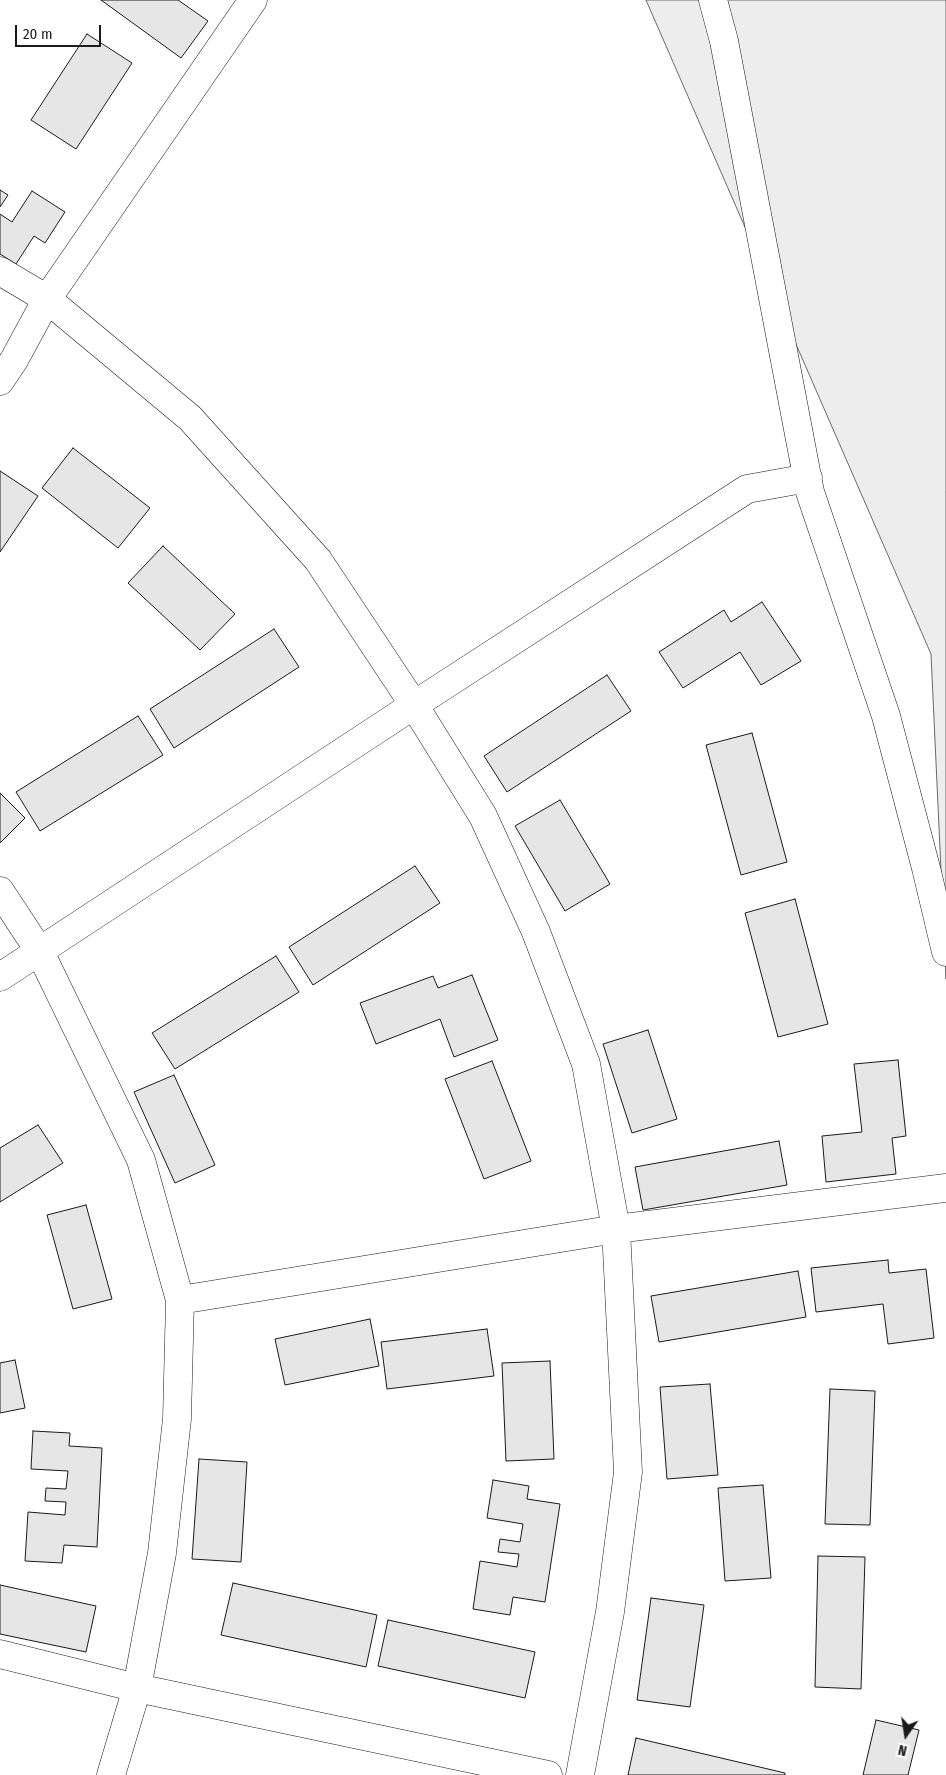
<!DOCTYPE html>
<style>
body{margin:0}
#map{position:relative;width:946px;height:1775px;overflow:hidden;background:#fff;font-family:"Fira Sans Condensed",sans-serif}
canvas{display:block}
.north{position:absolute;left:881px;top:1710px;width:50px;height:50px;-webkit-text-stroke:4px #fff;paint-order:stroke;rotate:193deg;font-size:14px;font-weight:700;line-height:20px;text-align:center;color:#1a1a1a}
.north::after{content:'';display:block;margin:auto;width:18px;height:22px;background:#1a1a1a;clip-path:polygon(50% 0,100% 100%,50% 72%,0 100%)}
.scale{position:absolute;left:15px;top:25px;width:86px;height:22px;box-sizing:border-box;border:2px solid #1a1a1a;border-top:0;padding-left:6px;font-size:15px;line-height:18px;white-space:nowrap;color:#1a1a1a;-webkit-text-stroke:4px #fff;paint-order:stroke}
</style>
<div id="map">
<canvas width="946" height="1775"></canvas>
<div class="north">N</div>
<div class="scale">20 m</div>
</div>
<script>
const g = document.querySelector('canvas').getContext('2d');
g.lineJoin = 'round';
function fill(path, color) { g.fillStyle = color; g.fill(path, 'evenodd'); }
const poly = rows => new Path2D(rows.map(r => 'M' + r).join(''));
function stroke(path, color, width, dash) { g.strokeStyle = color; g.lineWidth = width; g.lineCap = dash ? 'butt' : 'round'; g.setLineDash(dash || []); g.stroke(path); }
const built = poly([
 [646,0,946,0,946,979,931,654,646,0]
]);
const building = poly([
 [101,0,178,0,208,21,181,58,101,0],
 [87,34,132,63,76,149,31,120,87,34],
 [0,190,8,195,0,207,0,190],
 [32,191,65,212,45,243,34,236,16,264,0,254,0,214,12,222,32,191],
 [73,448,150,508,118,548,42,488,73,448],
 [0,471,38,496,0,552,0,471],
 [163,546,235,614,200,650,128,583,163,546],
 [762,602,801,661,761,685,740,652,683,688,659,652,724,610,731,622,762,602],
 [274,629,299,667,174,748,150,709,274,629],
 [607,675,631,711,507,792,484,756,607,675],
 [138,716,163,755,40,831,16,792,138,716],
 [752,733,787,862,741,875,706,745,752,733],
 [0,793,25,818,0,843,0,793],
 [560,800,610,884,565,911,515,826,560,800],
 [415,866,440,903,313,985,289,947,415,866],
 [795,899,828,1024,778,1037,745,913,795,899],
 [276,956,299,992,175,1069,152,1033,276,956],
 [472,975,498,1040,454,1057,440,1019,376,1044,360,1003,433,976,438,988,472,975],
 [648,1030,677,1119,632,1133,603,1044,648,1030],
 [898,1060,906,1136,892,1138,896,1174,826,1182,822,1136,862,1132,854,1064,898,1060],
 [492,1061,531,1161,484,1179,445,1079,492,1061],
 [174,1075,215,1165,175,1183,134,1092,174,1075],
 [38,1125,63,1163,0,1202,0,1148,38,1125],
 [779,1141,787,1185,643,1210,635,1167,779,1141],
 [86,1205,112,1299,73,1309,47,1215,86,1205],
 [888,1260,889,1273,926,1269,934,1338,888,1344,883,1304,816,1312,811,1268,888,1260],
 [798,1271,806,1317,659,1342,651,1296,798,1271],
 [370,1319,379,1366,285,1385,275,1339,370,1319],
 [487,1329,494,1376,387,1389,381,1342,487,1329],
 [15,1360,25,1408,0,1413,0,1363,15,1360],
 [550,1361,554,1459,506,1461,502,1363,550,1361],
 [710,1384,718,1475,667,1479,660,1387,710,1384],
 [830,1389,875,1391,870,1525,825,1524,830,1389],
 [33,1431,70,1433,69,1446,102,1448,97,1547,64,1545,62,1563,25,1561,28,1512,65,1515,66,1502,45,1501,46,1488,66,1489,68,1471,31,1469,33,1431],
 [199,1459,247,1462,241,1562,192,1559,199,1459],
 [493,1480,529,1486,527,1499,560,1504,545,1602,513,1597,510,1615,473,1609,480,1561,517,1567,519,1554,498,1552,500,1539,520,1542,523,1524,487,1518,493,1480],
 [763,1485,771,1578,725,1581,718,1488,763,1485],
 [818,1556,865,1557,861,1689,815,1687,818,1556],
 [233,1583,377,1615,366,1667,221,1635,233,1583],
 [0,1585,96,1606,86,1652,0,1634,0,1585],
 [651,1598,704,1605,690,1707,637,1700,651,1598],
 [388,1620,535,1652,525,1698,378,1666,388,1620],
 [876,1720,919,1730,908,1775,863,1775,876,1720],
 [636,1738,785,1773,785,1775,628,1775,636,1738]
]);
const minor = poly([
 [713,0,724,41,810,492,886,716,926,868,946,952],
 [0,271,47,299,190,418,318,560,414,705,483,816,536,932,586,1064,616,1229,628,1472,610,1612,580,1775],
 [0,381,14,360,47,299,253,0],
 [0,891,40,952,141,1160,180,1300,177,1419,162,1553,137,1688,111,1775],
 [0,977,414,705,747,489,808,478],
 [180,1300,616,1229,946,1188],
 [0,1654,137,1688,548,1775]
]);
fill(built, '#ededed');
stroke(built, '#6a6a6a', 1);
fill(building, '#e6e6e6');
stroke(building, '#1a1a1a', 1);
stroke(minor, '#1a1a1a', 29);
stroke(minor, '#fff', 28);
</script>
